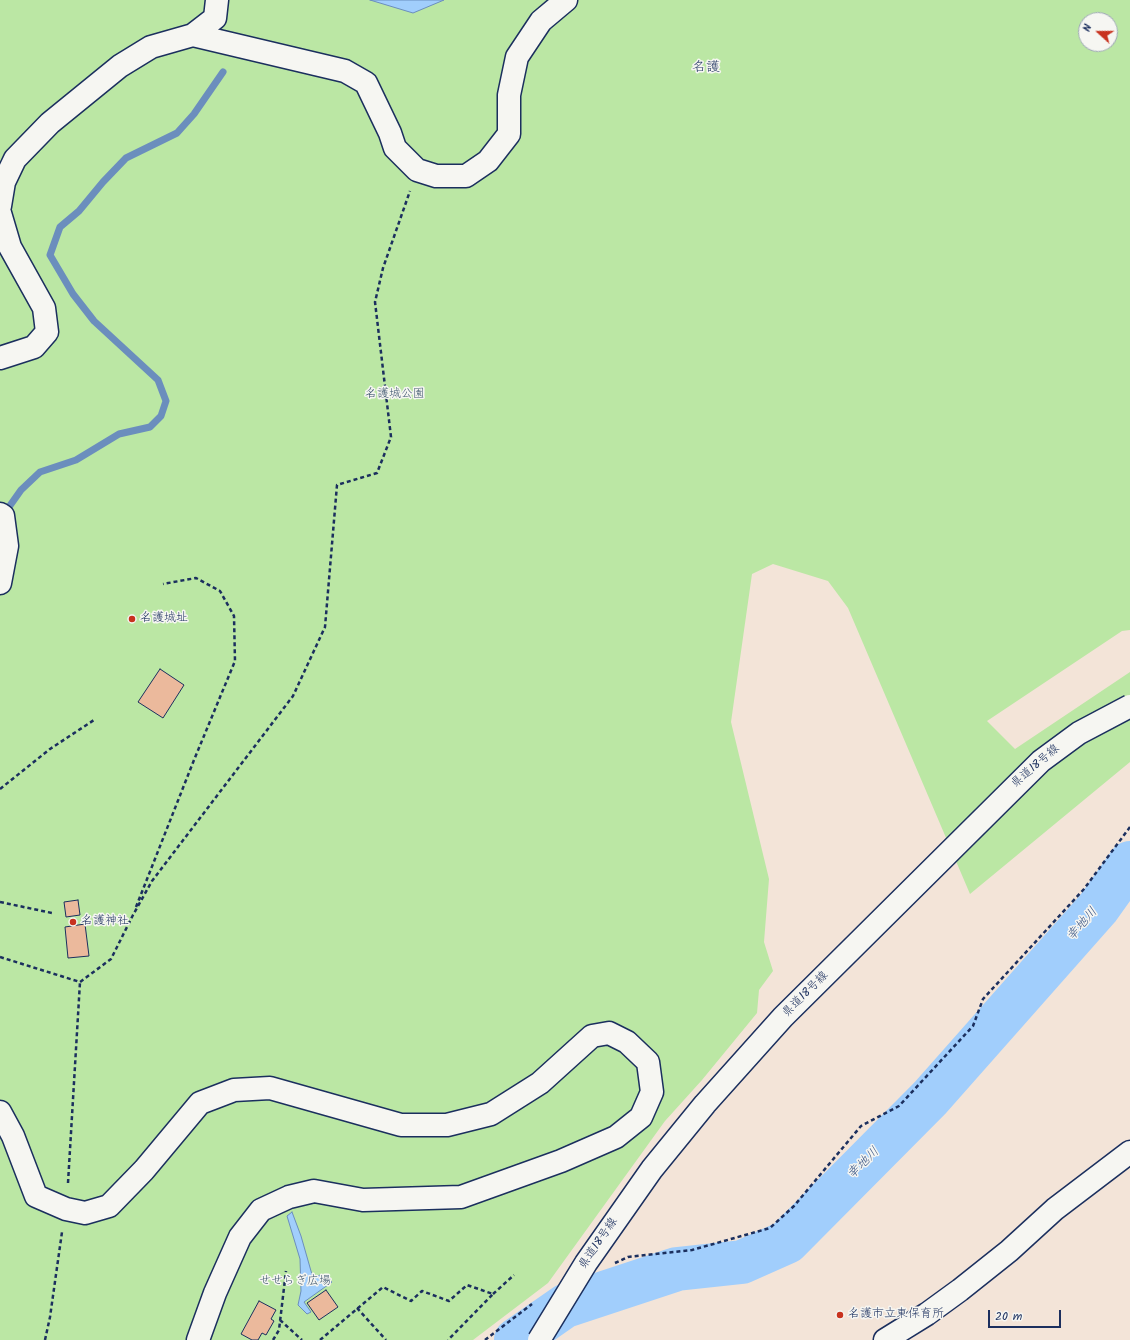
<!DOCTYPE html>
<meta charset="utf-8">
<style>
body{margin:0}
#map{position:relative;width:1130px;height:1340px;overflow:hidden;background:#f3e4d8;font-family:Kalam,sans-serif}
canvas{display:block}
.north{position:absolute;left:1078px;top:12px;width:40px;height:40px;box-sizing:border-box;background:#f6f6f2;border:1px solid #9ea6b7;border-radius:50%;rotate:291deg;font-size:11px;font-weight:700;line-height:16px;text-align:center;color:#1b2f5e}
.north::after{content:'';display:block;margin:auto;width:14px;height:18px;background:#c8321e;clip-path:polygon(50% 0,100% 100%,50% 72%,0 100%)}
.scale{position:absolute;left:988px;top:1310px;width:73px;height:18px;box-sizing:border-box;border:2px solid #1b2f5e;border-top:0;padding-left:5px;font-size:12px;line-height:14px;white-space:nowrap;color:#1b2f5e;-webkit-text-stroke:3px #f6f6f2;paint-order:stroke}
</style>
<div id="map">
<canvas width="1130" height="1340"></canvas>
<div class="north">N</div>
<div class="scale">20 m</div>
</div>
<script>
const g = document.querySelector('canvas').getContext('2d');
g.lineJoin = 'round';
function fill(path, color) { g.fillStyle = color; g.fill(path, 'evenodd'); }
const poly = rows => new Path2D(rows.map(r => 'M' + r).join(''));
function stroke(path, color, width, dash) { g.strokeStyle = color; g.lineWidth = width; g.lineCap = dash ? 'butt' : 'round'; g.setLineDash(dash || []); g.stroke(path); }
function drawText(font, color, halo, rows, align = 'center') {
  g.font = font + ' Kalam,"Klee One",sans-serif'; g.lineWidth = 3; g.setLineDash([]); g.textBaseline = 'middle'; g.strokeStyle = halo; g.fillStyle = color; for (const [text, x, y, turn = 0] of rows) {
    g.save(); g.translate(x, y); g.rotate((+turn || 0) * Math.PI / 180); g.textAlign = isNaN(turn) ? turn : align; if (halo) g.strokeText(text, 0, 0); g.fillText(text, 0, 0); g.restore();
  }
}
const green = poly([
 [0,0,1130,0,1130,630,1122,631,987,721,1015,749,1130,672,1130,762,970,894,848,608,828,581,773,564,752,574,731,722,769,879,764,942,773,971,759,990,757,1013,702,1080,665,1121,548,1283,473,1340,0,1340],
 [1086,20,1110,20,1110,44,1086,44]
]);
const water = poly([
 [370,0,444,0,413,13,370,0],
 [292,1212,301,1236,313,1278,320,1275,332,1282,304,1302,311,1312,307,1314,298,1305,301,1291,300,1259,287,1216,292,1212]
]);
const stream = poly([
 [4,514,21,490,40,472,76,460,119,434,150,427,161,416,166,401,158,380,94,321,73,294,50,255,60,227,79,211,103,182,126,158,177,133,194,114,223,72]
]);
const river = poly([
 [516,1340,565,1306,677,1269,742,1262,787,1242,930,1098,1098,908,1130,863]
]);
const building = poly([
 [160,669,184,685,163,718,138,702,160,669],
 [78,900,80,915,66,917,64,902,78,900],
 [85,924,89,956,68,958,65,927,85,924],
 [326,1290,338,1307,319,1320,307,1303,326,1290],
 [259,1301,276,1310,271,1319,274,1321,266,1335,262,1333,258,1340,252,1340,241,1334,259,1301]
]);
const path = poly([
 [0,789,50,749,94,720],
 [0,902,52,913],
 [136,907,194,760,235,661,234,616,220,591,196,578,163,584],
 [0,957,80,982,111,959,133,915,152,881,293,696,325,627,337,485,377,473,391,437,375,302,383,268,410,191],
 [68,1183,80,982],
 [615,1263,628,1257,692,1250,770,1228,794,1206,861,1126,899,1106,973,1026,983,999,1084,889,1130,827],
 [493,1294,514,1275],
 [357,1308,386,1340],
 [280,1320,302,1340],
 [45,1340,50,1317,62,1232],
 [273,1340,279,1330,286,1271],
 [320,1340,383,1287,411,1301,422,1291,449,1301,467,1285,493,1294,448,1340],
 [485,1340,532,1304]
]);
const minor = poly([
 [193,35,345,71,366,83,390,133,395,148,417,170,436,176,466,176,488,161,509,134,509,95,517,57,541,21,566,0],
 [0,206,4,182,15,159,50,123,120,66,151,47,193,35,215,18,217,0],
 [0,213,10,247,44,308,47,332,34,347,0,358],
 [0,514,3,516,7,546,0,583],
 [0,1112,13,1136,36,1196,66,1209,85,1213,109,1206,144,1170,200,1103,234,1090,270,1088,401,1125,447,1125,491,1114,540,1083,592,1036,609,1033,627,1042,648,1062,652,1092,641,1117,616,1137,561,1161,461,1197,363,1200,314,1191,289,1197,261,1210,240,1237,215,1293,198,1340],
 [885,1340,927,1314,960,1290,1009,1251,1055,1209,1130,1152]
]);
const majorBridge = poly([
 [539,1340,586,1263,652,1169,705,1104,783,1017,1041,761,1079,733,1130,706]
]);
const markers = [
 [132,619,4,"#c8321e"],
 [73,922,4,"#c8321e"],
 [840,1315,4,"#c8321e"]
];
const parkNames = [
 ["名護城公園",395,395],
 ["せせらぎ広場",295,1282]
];
const poiNames = [
 ["名護城址",140,619],
 ["名護神社",81,922],
 ["名護市立東保育所",848,1315]
];
const streetNames = [
 ["県道18号線",1036,767,-41],
 ["県道18号線",806,995,-45],
 ["県道18号線",599,1244,-56]
];
const waterNames = [
 ["幸地川",1083,925,-49],
 ["幸地川",864,1164,-45]
];
const quarterNames = [
 ["名護",706,69]
];
fill(green, '#bbe7a4');
fill(water, '#a1cefc');
stroke(water, '#6b8ebd', 1);
stroke(stream, '#6b8ebd', 7);
stroke(river, '#a1cefc', 44);
fill(building, '#ebb99c');
stroke(building, '#1b2f5e', 1);
stroke(minor, '#1b2f5e', 25);
stroke(path, '#1b2f5e', 2.5, [4, 3]);
stroke(minor, '#f6f6f2', 22);
stroke(majorBridge, '#1b2f5e', 25, []);
stroke(majorBridge, '#f6f6f2', 22);
for (const [x, y, r, color] of markers) { const dot = new Path2D(); dot.arc(x, y, r, 0, 2 * Math.PI); g.fillStyle = color; g.fill(dot); stroke(dot, '#f6f6f2', 1.5); }
drawText('12px', '#3b546c', '#f6f6f2', parkNames);
drawText('12px', '#1b2f5e', '#f6f6f2', poiNames, 'left');
drawText('12px', '#1b2f5e', '#f6f6f2', streetNames);
drawText('italic 13px', '#3c5786', '#f6f6f2', waterNames);
drawText('14px', '#1b2f5e', '#f6f6f2', quarterNames);
</script>
